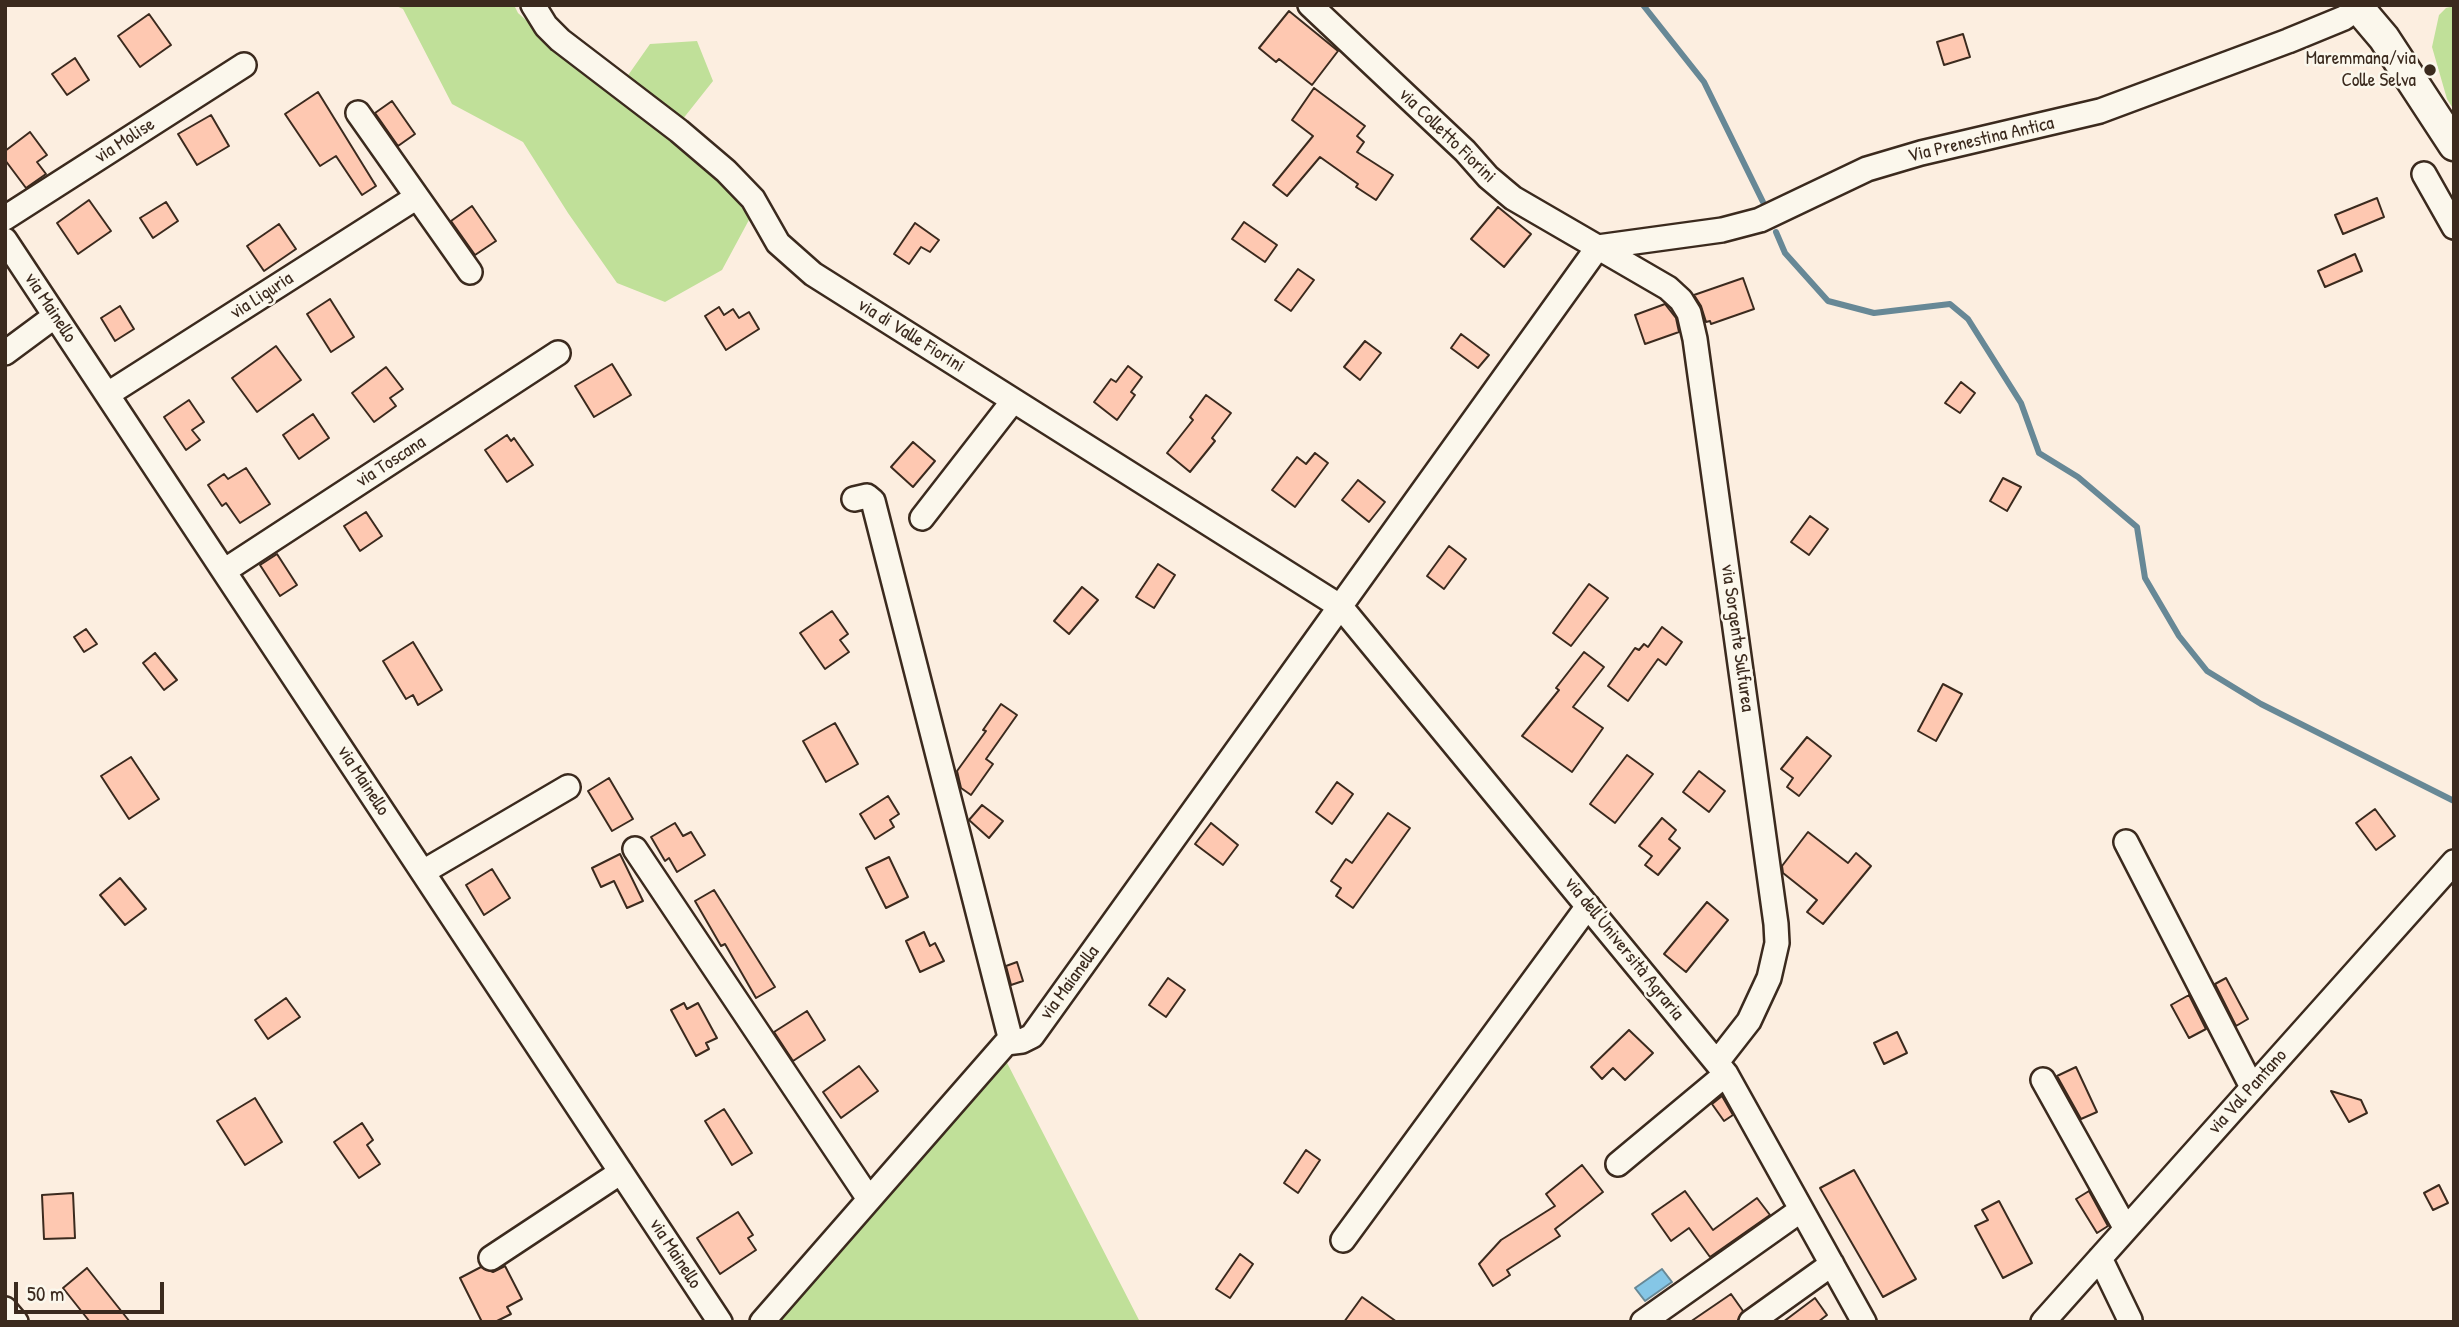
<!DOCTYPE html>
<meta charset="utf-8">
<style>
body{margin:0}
#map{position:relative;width:2459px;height:1327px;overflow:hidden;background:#fceee0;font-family:"Patrick Hand",sans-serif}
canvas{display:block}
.frame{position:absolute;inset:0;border:7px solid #3b2a1e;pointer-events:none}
.scale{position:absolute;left:14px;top:1282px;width:150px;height:32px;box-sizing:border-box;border:4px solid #3b2a1e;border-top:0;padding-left:9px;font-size:21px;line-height:24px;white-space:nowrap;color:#3b2a1e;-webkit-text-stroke:5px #fbf7ec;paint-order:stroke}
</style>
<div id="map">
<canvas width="2459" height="1327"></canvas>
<div class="frame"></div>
<div class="scale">50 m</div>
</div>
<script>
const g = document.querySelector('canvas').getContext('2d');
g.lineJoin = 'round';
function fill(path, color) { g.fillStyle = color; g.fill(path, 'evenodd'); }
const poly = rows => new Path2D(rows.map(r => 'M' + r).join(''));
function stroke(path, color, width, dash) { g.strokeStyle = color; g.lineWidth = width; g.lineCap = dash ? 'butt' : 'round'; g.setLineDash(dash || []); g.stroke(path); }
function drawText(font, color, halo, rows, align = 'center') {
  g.font = font + ' "Patrick Hand",sans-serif'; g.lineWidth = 5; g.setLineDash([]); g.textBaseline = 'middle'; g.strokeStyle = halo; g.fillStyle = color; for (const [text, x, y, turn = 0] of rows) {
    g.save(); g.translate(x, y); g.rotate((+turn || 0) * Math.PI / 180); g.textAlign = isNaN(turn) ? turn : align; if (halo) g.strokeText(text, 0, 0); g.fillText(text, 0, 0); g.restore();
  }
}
const green = poly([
 [394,5,514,5,518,13,559,49,617,91,650,44,697,41,713,81,667,139,708,165,750,218,722,270,665,302,617,283,568,213,523,142,452,104,403,9],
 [2454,6,2454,110,2447,99,2432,47,2439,15,2446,8],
 [1002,1053,1140,1322,778,1322]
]);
const water = poly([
 [1662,1269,1672,1282,1645,1301,1635,1288,1662,1269]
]);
const stream = poly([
 [1643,5,1704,82,1763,202],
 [1776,232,1785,253,1828,301,1874,313,1950,304,1968,319,2021,403,2039,453,2078,477,2137,527,2145,578,2179,636,2207,671,2261,704,2454,801]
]);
const building = poly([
 [1289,11,1338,51,1312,85,1279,59,1276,62,1259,48,1289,11],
 [149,14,171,45,140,67,118,36,149,14],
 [1963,34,1970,57,1944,65,1937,42,1963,34],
 [75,58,89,80,67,95,52,74,75,58],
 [1314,88,1365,126,1357,136,1364,142,1357,152,1393,175,1376,200,1356,187,1358,184,1320,157,1287,196,1273,185,1313,136,1292,120,1314,88],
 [318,92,376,186,362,195,336,156,320,166,285,114,318,92],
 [392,101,415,134,398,146,375,113,392,101],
 [211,115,229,146,197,165,178,134,211,115],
 [30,132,47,155,37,162,46,174,26,188,5,160,5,151,30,132],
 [2377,198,2384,217,2343,234,2335,215,2377,198],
 [89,200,111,231,78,254,57,223,89,200],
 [166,202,178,221,153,238,140,218,166,202],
 [472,206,496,241,475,255,451,221,472,206],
 [1498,207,1531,234,1504,267,1471,239,1498,207],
 [1244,222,1277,245,1265,262,1232,239,1244,222],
 [915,223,939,240,930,252,921,247,909,264,894,254,915,223],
 [279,224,296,249,264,271,247,246,279,224],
 [2355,254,2362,271,2325,287,2318,271,2355,254],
 [1298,269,1314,280,1291,311,1275,300,1298,269],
 [1743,278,1754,309,1711,324,1710,321,1706,322,1701,306,1694,295,1743,278],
 [330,299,354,337,331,352,307,314,330,299],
 [1665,304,1676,318,1679,332,1645,344,1635,315,1665,304],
 [120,306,134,329,115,341,101,318,120,306],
 [719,307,724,315,733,309,739,318,749,312,759,329,726,350,705,316,719,307],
 [1461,334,1489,355,1478,368,1451,348,1461,334],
 [1365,341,1381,353,1360,380,1344,367,1365,341],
 [276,346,301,380,257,412,232,378,276,346],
 [612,364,631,395,594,417,575,386,612,364],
 [1128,366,1142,377,1131,392,1135,395,1117,420,1094,402,1111,379,1116,382,1128,366],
 [386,367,403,389,390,398,396,406,374,422,352,393,386,367],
 [1961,382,1975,393,1960,413,1945,403,1961,382],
 [1206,395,1231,413,1212,438,1215,441,1190,472,1167,453,1193,420,1190,417,1206,395],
 [189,400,204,422,192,430,200,440,186,450,164,417,189,400],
 [313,414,329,438,299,459,283,435,313,414],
 [507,435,511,441,514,438,533,465,507,482,485,450,507,435],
 [913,442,935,461,913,487,891,467,913,442],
 [1315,453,1328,463,1295,507,1272,490,1297,457,1306,464,1315,453],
 [246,468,270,504,240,523,226,503,222,506,208,485,224,474,228,479,246,468],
 [2003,478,2021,487,2007,511,1990,501,2003,478],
 [1358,480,1385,502,1369,522,1342,500,1358,480],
 [366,512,382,536,360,551,344,526,366,512],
 [1810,516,1828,529,1809,555,1791,542,1810,516],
 [1449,546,1466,559,1444,589,1427,576,1449,546],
 [277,554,297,585,280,596,260,565,277,554],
 [1158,564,1175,575,1154,608,1136,597,1158,564],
 [1589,584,1608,598,1571,646,1553,633,1589,584],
 [1082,587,1098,600,1069,634,1054,621,1082,587],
 [832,611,848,634,840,640,849,652,825,669,800,633,832,611],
 [1662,627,1682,642,1666,665,1658,659,1628,701,1608,686,1635,648,1639,650,1644,644,1648,647,1662,627],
 [86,629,97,644,84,652,74,637,86,629],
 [413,642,442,690,418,705,413,695,406,699,383,661,413,642],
 [1584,652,1604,667,1573,707,1603,728,1572,772,1522,736,1559,690,1556,688,1584,652],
 [155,653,177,680,164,690,143,663,155,653],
 [1943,684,1962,694,1936,741,1918,731,1943,684],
 [1001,704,1017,715,986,759,993,764,971,795,961,788,957,771,986,731,983,730,1001,704],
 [835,723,858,764,826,782,803,741,835,723],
 [1807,737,1831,756,1799,796,1787,787,1793,778,1781,769,1807,737],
 [1627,755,1653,774,1615,823,1590,804,1627,755],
 [131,757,159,799,129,819,101,776,131,757],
 [1699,771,1725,791,1709,812,1683,792,1699,771],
 [609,778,633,819,612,831,588,791,609,778],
 [1337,782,1353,794,1332,824,1316,812,1337,782],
 [888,796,899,814,890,820,894,827,875,839,860,814,888,796],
 [982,805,1003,821,989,838,969,820,982,805],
 [2375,809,2395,836,2376,850,2356,823,2375,809],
 [1388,813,1410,828,1353,908,1336,896,1341,888,1331,881,1346,859,1352,863,1388,813],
 [1662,818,1676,830,1669,839,1680,848,1658,875,1645,865,1652,856,1639,846,1662,818],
 [675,823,683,836,691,832,705,855,677,872,669,858,665,861,651,837,675,823],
 [1211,823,1238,845,1223,865,1195,844,1211,823],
 [1808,832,1848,863,1856,853,1871,866,1823,924,1807,912,1817,900,1783,873,1782,866,1808,832],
 [620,854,643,901,627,908,614,881,601,887,592,868,620,854],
 [889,857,908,897,886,908,866,868,889,857],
 [492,869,510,898,484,915,466,885,492,869],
 [120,878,146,909,125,925,100,895,120,878],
 [714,890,775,987,756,998,725,944,721,946,695,901,714,890],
 [1707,902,1728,920,1686,972,1664,954,1707,902],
 [924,932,930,946,935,943,944,961,920,972,906,941,924,932],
 [1017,962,1023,981,1011,985,1006,966,1017,962],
 [1168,978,1185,990,1166,1017,1149,1005,1168,978],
 [2226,978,2248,1019,2236,1026,2215,984,2226,978],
 [2189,995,2206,1029,2189,1038,2171,1005,2189,995],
 [286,998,300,1017,268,1039,255,1020,286,998],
 [684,1003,687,1009,698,1003,717,1038,706,1043,709,1049,696,1056,671,1010,684,1003],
 [807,1011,825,1040,793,1061,774,1032,807,1011],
 [1629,1030,1653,1053,1625,1080,1613,1068,1602,1079,1591,1067,1629,1030],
 [1897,1032,1907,1053,1884,1064,1874,1043,1897,1032],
 [859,1066,878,1091,841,1118,823,1092,859,1066],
 [2076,1067,2097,1112,2081,1119,2057,1076,2076,1067],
 [2331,1091,2361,1100,2367,1113,2349,1122,2331,1091],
 [1722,1096,1733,1115,1724,1121,1712,1104,1722,1096],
 [255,1098,282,1142,245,1165,217,1121,255,1098],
 [724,1109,752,1153,732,1165,705,1121,724,1109],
 [362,1123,373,1140,367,1145,380,1164,359,1178,334,1142,362,1123],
 [1306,1150,1320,1160,1298,1193,1284,1183,1306,1150],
 [1582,1165,1603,1192,1555,1229,1560,1236,1507,1270,1510,1275,1493,1286,1479,1264,1501,1240,1555,1206,1546,1194,1582,1165],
 [1854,1170,1916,1279,1883,1297,1820,1188,1854,1170],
 [2439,1185,2448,1203,2433,1210,2424,1193,2439,1185],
 [1685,1191,1713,1230,1757,1198,1770,1215,1710,1257,1689,1228,1671,1241,1652,1214,1685,1191],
 [2089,1191,2108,1226,2097,1233,2076,1199,2089,1191],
 [73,1193,75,1238,44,1239,42,1195,73,1193],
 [1999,1201,2032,1263,2003,1278,1975,1226,1988,1220,1982,1210,1999,1201],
 [738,1212,753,1235,748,1238,756,1250,720,1274,697,1238,738,1212],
 [1240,1254,1253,1264,1230,1298,1216,1289,1240,1254],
 [505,1266,522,1299,507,1307,511,1314,495,1322,482,1322,460,1278,481,1267,493,1272,505,1266],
 [87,1268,130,1322,90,1322,63,1288,87,1268],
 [1731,1294,1743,1311,1737,1322,1690,1322,1731,1294],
 [1362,1297,1397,1322,1344,1322,1362,1297],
 [1815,1298,1827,1315,1818,1322,1783,1322,1815,1298]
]);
const minor = poly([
 [533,5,546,26,560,40,679,131,726,171,753,199,778,243,813,274,1341,607,1726,1074,1864,1322],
 [1310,5,1465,151,1488,177,1513,198,1668,288,1681,300,1689,313,1695,339,1776,924,1777,943,1769,978,1749,1021,1717,1062],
 [358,113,470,272],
 [2424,174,2454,227],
 [5,218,244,65],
 [5,240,720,1322],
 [1598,247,1722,230,1760,220,1867,169,1921,153,2100,111,2288,41,2344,18,2358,8],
 [5,353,55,316],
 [108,394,417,197],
 [854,499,867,496,873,501,1011,1041],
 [922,518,1013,401],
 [224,571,558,353],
 [2126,842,2252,1087],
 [635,849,869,1199],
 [423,872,568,787],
 [2043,1080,2126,1229],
 [1618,1164,1726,1074],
 [1343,1240,1588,906],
 [491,1258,621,1172],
 [2100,1258,2130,1320],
 [5,1309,16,1322],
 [762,1322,1006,1043,1022,1041,1032,1036,1598,247],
 [1643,1322,1801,1210],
 [1751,1322,1832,1264],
 [2043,1322,2454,862]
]);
const major = poly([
 [2356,5,2384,38,2454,145]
]);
const markers = [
 [2430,70,7,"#3b2a1e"]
];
const poiNames = [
 ["Maremmana/via",2416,59],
 ["Colle Selva",2416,81]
];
const streetNames = [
 ["via Colletto Fiorini",1447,136,44],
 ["Via Prenestina Antica",1981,140,-13],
 ["via Molise",125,141,-33],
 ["via Liguria",262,296,-33],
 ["via Mainello",50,308,57],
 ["via di Valle Fiorini",911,336,32],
 ["via Toscana",391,462,-33],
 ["via Sorgente Sulfurea",1737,638,82],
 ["via Mainello",363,781,57],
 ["via dell'Università Agraria",1624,949,51],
 ["via Maianella",1070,983,-54],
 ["via Val Pantano",2248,1092,-48],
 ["via Mainello",675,1254,57]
];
fill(green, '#c0e099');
fill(water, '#85c6e6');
stroke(water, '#678896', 2);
stroke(stream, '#678896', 6);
fill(building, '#fec8b1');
stroke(building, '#3b2a1e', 2);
stroke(minor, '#3b2a1e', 28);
stroke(major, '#3b2a1e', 35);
stroke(minor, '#fbf7ec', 23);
stroke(major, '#fbf7ec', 30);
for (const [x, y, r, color] of markers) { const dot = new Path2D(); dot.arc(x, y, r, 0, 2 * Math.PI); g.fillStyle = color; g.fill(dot); stroke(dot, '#fbf7ec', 2.5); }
drawText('19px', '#3b2a1e', '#fbf7ec', poiNames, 'right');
drawText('19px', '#3b2a1e', '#fbf7ec', streetNames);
</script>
